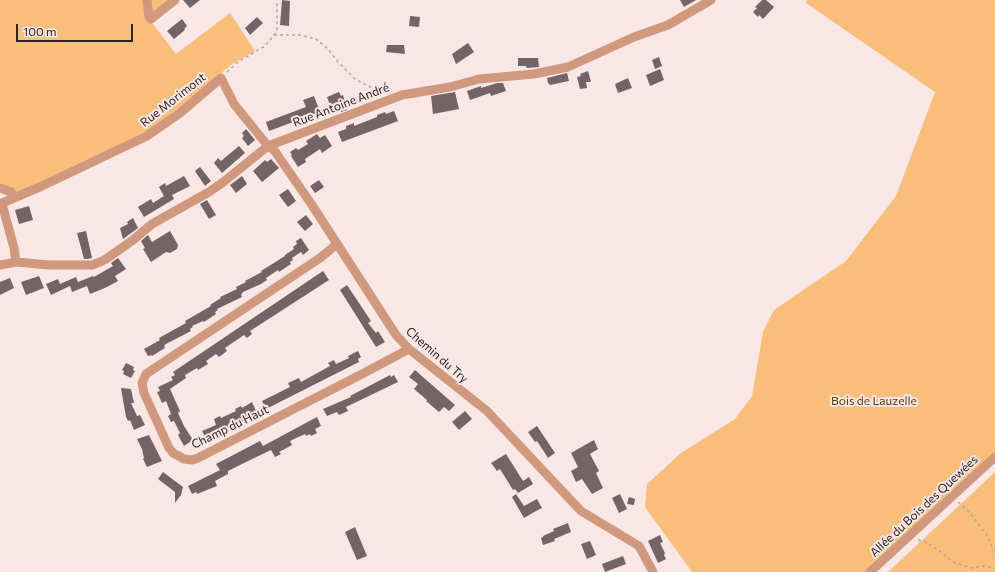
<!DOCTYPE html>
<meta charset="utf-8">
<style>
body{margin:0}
#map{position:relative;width:995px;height:572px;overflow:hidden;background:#f9e7e5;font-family:Commissioner,sans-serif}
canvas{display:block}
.scale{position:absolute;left:16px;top:24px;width:117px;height:18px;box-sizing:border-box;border:2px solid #2a2423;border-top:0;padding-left:5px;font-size:12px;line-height:14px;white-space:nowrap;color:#2a2423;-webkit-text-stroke:3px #f9e7e5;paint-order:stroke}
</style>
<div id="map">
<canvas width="995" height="572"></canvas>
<div class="scale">100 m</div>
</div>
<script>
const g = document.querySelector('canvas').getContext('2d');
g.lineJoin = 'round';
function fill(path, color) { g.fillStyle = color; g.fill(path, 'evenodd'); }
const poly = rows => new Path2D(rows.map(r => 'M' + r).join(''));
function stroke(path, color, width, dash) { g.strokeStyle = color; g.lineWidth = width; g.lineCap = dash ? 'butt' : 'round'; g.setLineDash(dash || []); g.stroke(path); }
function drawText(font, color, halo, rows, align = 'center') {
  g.font = font + ' Commissioner,sans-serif'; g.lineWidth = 4; g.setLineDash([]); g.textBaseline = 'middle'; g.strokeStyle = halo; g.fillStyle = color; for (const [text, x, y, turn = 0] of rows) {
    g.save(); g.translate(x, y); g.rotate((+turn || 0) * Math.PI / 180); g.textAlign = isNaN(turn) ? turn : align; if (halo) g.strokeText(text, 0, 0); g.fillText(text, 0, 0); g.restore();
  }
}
const green = poly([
 [0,0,172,0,149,19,176,54,230,13,255,51,231,65,158,126,18,193,0,187],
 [807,0,995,0,995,457,870,572,692,572,645,507,647,484,681,453,735,419,752,396,763,332,774,310,846,261,896,196,935,92,806,3],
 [995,472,995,572,888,572]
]);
const building = poly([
 [183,0,200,0,190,8],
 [282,0,290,1,289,26,280,25],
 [680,0,696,0,684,7],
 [762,0,766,0,774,7,763,19,759,15,758,17,753,12,757,8,755,7],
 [410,16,420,17,419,27,409,26],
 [257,17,263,23,250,35,245,28],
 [182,19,187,26,184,29,185,30,174,39,167,31],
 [468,43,474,52,456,64,452,54],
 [387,45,404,45,405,54,386,52],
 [659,57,662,66,655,69,652,60],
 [518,58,538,58,539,67,527,68,526,66,518,66],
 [660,69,664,80,650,86,646,75],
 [588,71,591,82,586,82,587,88,580,89,577,77,581,76,580,74],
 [567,73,569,81,550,85,548,83,547,78],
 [628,78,632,88,618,93,615,84],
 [497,83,503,83,506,91,491,96,490,93,470,100,467,91,481,86,481,88],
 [339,92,341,96,343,95,347,110,341,112,337,102,330,105,327,97],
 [455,92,459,109,433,114,431,96],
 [314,96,320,112,269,131,266,122,306,107,303,100],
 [394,111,398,121,342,142,338,132,346,129,346,126,354,123,354,126,377,117,377,115,385,112,386,114],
 [246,129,255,140,248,146,242,138,244,136,242,133],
 [317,134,320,138,325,135,332,146,322,153,320,149,305,159,306,162,298,167,291,156,292,155,290,152,296,148,298,150,308,144,306,141],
 [239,146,245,153,222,173,214,163,218,158,221,161],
 [271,159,279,168,262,182,253,171,265,160,267,162],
 [200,167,211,181,205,186,195,171],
 [184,176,190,186,172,195,174,199,144,217,138,207,151,199,153,203,164,196,159,187,165,183,166,186],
 [242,176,247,184,236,193,230,185],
 [319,180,324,187,315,193,310,186],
 [288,189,296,201,288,207,279,195],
 [207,200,216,215,209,219,200,204],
 [29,206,33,220,19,224,15,210],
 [306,215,313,224,305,231,297,222],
 [133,218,138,228,123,239,120,228,128,224,127,222],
 [86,231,92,258,88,259,84,259,77,233],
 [170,231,178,245,177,249,170,253,166,252,151,262,143,249,145,248,141,241,148,235,152,242],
 [301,238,309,250,303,255,301,252,292,258,293,260,290,262,291,264,279,272,278,270,266,278,267,280,261,284,243,292,241,295,242,297,217,309,218,310,215,312,216,314,204,322,203,321,192,326,193,327,190,329,191,331,166,344,164,346,165,348,152,356,152,355,148,356,144,349,160,340,159,338,186,323,185,321,211,306,210,305,221,298,220,297,237,289,236,287,246,282,245,281,262,272,261,271,285,256,285,255,294,249,293,247,297,244,296,241],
 [118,258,126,269,115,276,118,281,107,287,90,294,87,286,72,292,70,286,51,295,46,284,58,279,60,284,76,277,78,282,93,276,94,277,113,266,111,263],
 [323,271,329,280,250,331,252,334,247,338,244,335,225,348,227,351,219,357,216,354,206,361,208,364,198,370,197,368,185,375,186,378,170,389,180,411,178,413,184,426,193,440,184,446,178,435,180,433,174,421,171,422,168,416,171,414,166,401,162,403,157,392,160,391,158,387,173,380,171,377,175,375,173,372],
 [39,276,44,288,26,295,21,282],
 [10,278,14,288,0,295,0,282],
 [347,285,371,321,368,323,376,333,378,331,385,342,376,347,340,290],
 [358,351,361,357,358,359,359,362,266,409,262,401,290,387,288,383,299,378,301,382,330,366,328,363,334,360,336,364,349,358,348,356],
 [126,363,134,367,133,370,135,371,131,378,123,374,124,371,122,370],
 [415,370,455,405,449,411,444,407,439,412,426,401,427,400,414,389,418,384,409,377],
 [390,375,391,377,394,375,398,382,346,407,348,411,339,415,337,412,327,416,323,409,351,397,350,396],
 [121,388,131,389,134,403,131,403,137,416,140,415,145,425,134,430,130,420,128,421,126,417],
 [252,402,256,411,252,413,254,416,207,440,202,431,216,425,214,419,220,416,221,418,236,411,235,409,241,406,242,408],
 [465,411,472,419,459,430,452,422],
 [317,417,321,426,315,429,317,433,311,436,310,434,306,436,305,434,296,438,290,441,292,445,279,452,281,454,275,457,271,450,246,462,228,471,228,474,215,481,217,486,197,494,196,492,192,494,188,486,220,470,216,464,260,441,263,446],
 [537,426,555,453,548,458,537,441,535,442,528,432],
 [149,435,162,461,147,467,143,459,144,458,142,449,137,439],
 [594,440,598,449,590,454,599,471,596,473,603,488,592,494,582,479,576,482,571,471,578,467,571,453],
 [506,454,523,481,529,477,533,484,518,493,515,489,513,490,500,469,497,471,491,463],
 [163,472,183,487,181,495,175,503,175,492,158,479],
 [516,494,524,506,537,499,542,508,536,511,524,518,512,497],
 [620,494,627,509,619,513,612,498],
 [629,497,635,499,634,505,627,504],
 [568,523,571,532,554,539,555,541,543,545,541,538,543,537,543,536,554,531,553,529],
 [355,527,367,556,357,560,345,532],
 [660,535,663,542,660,543,665,553,664,555,666,559,658,563,648,541],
 [590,541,596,555,587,559,581,544],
 [623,556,626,564,605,572,602,564]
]);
const path = poly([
 [274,35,300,35,316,39,321,43,328,49,338,62,355,79,372,88,386,92],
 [227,72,238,62,265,46,274,35,277,29,277,0],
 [958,502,970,513,986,534,995,553],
 [918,540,924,541,941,552,953,562,971,568,984,566,995,568]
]);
const minor = poly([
 [147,0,149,17,151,19,175,0],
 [0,188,11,192,15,197],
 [0,204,42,186,147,136,180,113,221,78,234,104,268,146,274,150,312,205,396,335,409,349,487,411,581,511,639,546,653,572],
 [2,204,14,248,16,262],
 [337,244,320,258,146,374,142,383,144,393,169,448,173,453,184,459,192,460,198,458,364,373,409,349],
 [0,265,16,262,49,265,92,265,100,262,106,259,133,240,152,224,209,192,222,183,268,146,402,95,450,87,479,79,534,74,568,67,634,37,668,25,711,0],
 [870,572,995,457]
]);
const streetNames = [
 ["Rue Morimont",173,100,-38],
 ["Rue Antoine André",341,105,-21],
 ["Chemin du Try",437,355,41],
 ["Champ du Haut",230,427,-26],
 ["Allée du Bois des Quewées",924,506,-43]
];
const parkNames = [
 ["Bois de Lauzelle",874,401]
];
fill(green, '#f9be7a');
fill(building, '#736467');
stroke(path, '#b5a7a5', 1.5, [3, 3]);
stroke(minor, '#d0997e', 9);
drawText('12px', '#2a2423', '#f9e7e5', streetNames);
drawText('12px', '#623c03', '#f9e7e5', parkNames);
</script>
